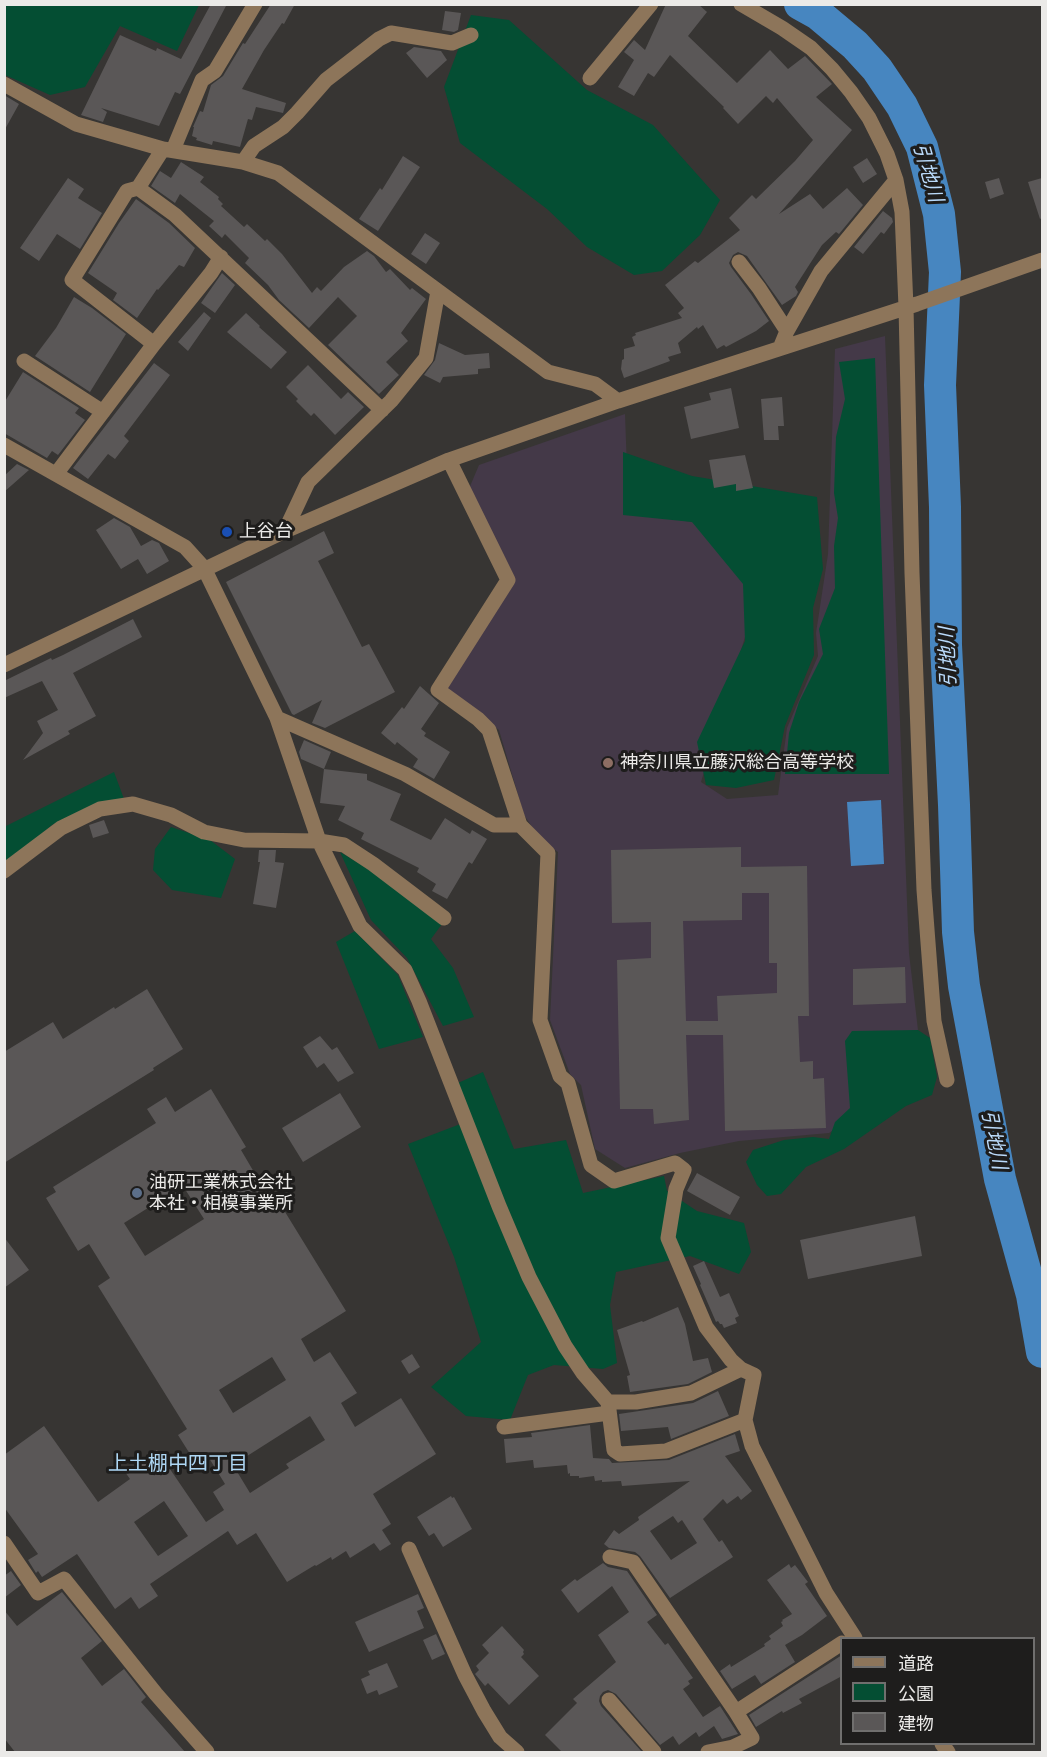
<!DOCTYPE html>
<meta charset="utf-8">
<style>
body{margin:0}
#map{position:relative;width:1047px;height:1757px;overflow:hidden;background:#373533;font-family:"Source Serif 4","Noto Sans JP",serif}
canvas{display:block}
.frame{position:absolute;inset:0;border:6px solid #ebeae8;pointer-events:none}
.legend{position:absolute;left:840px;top:1637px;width:195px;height:108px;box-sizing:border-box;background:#1e1d1c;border:2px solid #706f6e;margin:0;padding:8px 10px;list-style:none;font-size:18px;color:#ebeae8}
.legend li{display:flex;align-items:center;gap:12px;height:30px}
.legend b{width:30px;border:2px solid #706f6e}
</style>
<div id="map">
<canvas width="1047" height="1757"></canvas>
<div class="frame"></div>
<ul class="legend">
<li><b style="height:8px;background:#8d755a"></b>道路</li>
<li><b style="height:16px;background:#044e33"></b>公園</li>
<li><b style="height:16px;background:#5a5757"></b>建物</li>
</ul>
</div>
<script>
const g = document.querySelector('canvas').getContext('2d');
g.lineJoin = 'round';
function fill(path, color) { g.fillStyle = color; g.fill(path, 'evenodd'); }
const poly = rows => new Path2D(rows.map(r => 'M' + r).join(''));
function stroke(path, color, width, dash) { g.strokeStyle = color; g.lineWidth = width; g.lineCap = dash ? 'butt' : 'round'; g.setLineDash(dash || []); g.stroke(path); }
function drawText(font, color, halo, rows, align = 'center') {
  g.font = font + ' "Source Serif 4","Noto Sans JP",serif'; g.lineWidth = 6; g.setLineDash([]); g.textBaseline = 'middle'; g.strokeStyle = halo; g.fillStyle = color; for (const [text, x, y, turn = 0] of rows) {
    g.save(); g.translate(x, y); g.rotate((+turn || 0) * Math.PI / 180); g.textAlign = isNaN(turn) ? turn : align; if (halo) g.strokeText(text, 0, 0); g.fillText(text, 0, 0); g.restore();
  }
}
const education = poly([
 [885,336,909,953,923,1073,829,1133,739,1141,680,1153,625,1168,595,1149,581,1085,570,1074,550,1020,558,852,541,840,524,815,499,730,448,689,447,681,513,582,468,491,479,465,625,414,628,497,634,512,726,528,765,571,701,782,727,799,778,795,787,728,818,656,816,633,828,554,835,349]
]);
const green = poly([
 [5,4,199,4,199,5,177,51,120,26,85,87,50,95,5,75],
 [471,15,509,20,587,90,653,125,720,200,700,235,662,271,634,275,587,247,547,209,460,143,444,87],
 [875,358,889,774,785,774,789,733,799,702,823,654,819,629,835,588,834,546,838,518,834,493,836,437,845,399,839,362],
 [623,452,692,476,817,497,823,569,813,608,814,655,785,726,774,780,736,788,706,785,697,742,745,641,743,584,692,522,623,515],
 [114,772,124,799,88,808,52,825,8,864,5,857,4,827],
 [171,827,210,840,235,859,221,898,172,890,153,870,155,849],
 [340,852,389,881,442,924,431,939,453,968,474,1017,443,1026,407,958,371,920],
 [355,931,398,975,423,1037,379,1049,336,942],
 [918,1030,930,1038,937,1077,932,1095,906,1106,844,1149,806,1167,781,1194,767,1196,757,1185,746,1162,753,1150,784,1140,813,1137,829,1139,835,1122,850,1108,845,1041,852,1031],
 [483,1072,514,1149,566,1140,583,1193,664,1176,667,1191,697,1211,744,1223,751,1252,739,1274,690,1256,616,1272,610,1305,617,1363,603,1369,554,1365,528,1375,510,1420,466,1416,431,1387,481,1342,454,1257,408,1144,463,1123,451,1086]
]);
const water = poly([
 [881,800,884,864,851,866,847,802]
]);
const river = poly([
 [800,4,818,14,855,45,877,69,902,106,922,147,939,214,945,272,940,385,945,507,946,645,954,805,958,932,964,986,1000,1179,1032,1295,1042,1352]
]);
const building = poly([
 [211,4,227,4,180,94,175,92,159,126,101,108,107,112,103,122,81,115,120,35,156,51,157,48,181,59],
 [271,4,295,4,284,24,282,23,264,50,242,89,286,103,283,113,256,107,252,120,248,119,240,147,213,141,212,145,196,140,197,138,192,136,194,127,193,127,200,111,203,112,211,85,223,76,243,43,245,44],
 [666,4,698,4,707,12,688,36,737,83,770,50,788,69,805,56,832,84,816,97,852,130,779,214,810,194,823,209,847,188,863,205,839,234,836,232,822,245,795,287,798,292,796,296,782,305,747,256,738,252,733,255,729,263,731,267,751,294,769,321,756,331,726,347,724,345,717,349,703,325,698,329,697,327,678,343,681,353,668,357,670,361,624,378,621,369,622,360,624,359,624,349,635,346,632,337,636,335,635,333,682,318,678,313,684,308,665,285,695,261,698,263,740,230,729,218,752,195,756,199,795,161,813,140,777,98,773,103,766,96,738,124,723,108,724,107,670,55,654,77,648,73,634,96,618,87,634,60,624,52,634,40,645,50],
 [445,11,461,13,458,30,454,32,442,30],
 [414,47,441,51,447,60,427,78,406,53],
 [4,95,19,104,4,131],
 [403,156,420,167,378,231,359,219,380,188,382,190],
 [867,158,877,174,863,183,853,167],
 [181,162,204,177,200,182,219,197,218,199,223,204,221,206,244,227,247,224,265,241,267,239,282,254,312,293,317,287,321,291,344,267,367,251,374,256,386,272,390,269,410,290,412,288,426,299,401,333,408,341,386,362,399,375,379,394,328,345,357,316,338,297,309,328,279,300,268,285,245,263,249,258,225,234,222,238,209,226,214,221,180,194,175,203,151,186,160,171,171,178],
 [68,178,84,189,78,198,102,213,80,249,57,234,39,261,20,248],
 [999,178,1004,194,990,199,985,182],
 [1042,178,1042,218,1040,219,1028,182],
 [136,199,169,223,195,248,184,267,179,265,158,290,157,289,137,318,113,300,117,293,88,273,119,223],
 [883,211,892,218,893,222,884,234,881,232,863,254,854,247],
 [425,233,440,243,426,264,411,254],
 [222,273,235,285,215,313,201,303],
 [74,297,92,308,126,334,90,392,35,356,56,328],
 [204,312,211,318,188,351,178,342],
 [246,313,260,326,259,327,287,352,271,369,227,332],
 [439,343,465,355,489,353,490,368,478,369,478,374,443,377,440,383,424,375,435,360],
 [154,363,170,375,124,436,129,441,115,459,108,454,88,479,73,468],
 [308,365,341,399,348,392,364,407,335,435,314,413,311,416,296,401,298,399,286,387],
 [23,372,79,408,75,413,85,420,58,455,52,451,47,458,4,433,4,403],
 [731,388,739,428,691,439,684,407,711,400,709,393],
 [782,397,784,426,778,426,779,440,764,440,761,399],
 [745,455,753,488,736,491,736,484,714,488,709,460],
 [17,464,29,470,4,492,4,476],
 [114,518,130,527,141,546,152,540,159,543,169,561,147,574,138,559,121,569,96,530],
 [324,531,334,553,318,561,362,647,369,644,395,692,325,728,312,723,322,700,294,715,292,714,226,582],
 [133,619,142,637,73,673,96,716,68,731,70,734,23,760,43,733,37,721,58,710,42,681,4,698,4,681,51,658,52,660,63,655],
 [420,686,439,703,421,729,426,733,424,736,450,752,434,779,413,767,418,759,397,742,395,745,381,733,402,707,404,709],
 [304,740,331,752,324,769,301,759,299,752],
 [324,769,367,774,367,780,401,794,390,820,431,840,445,818,470,834,472,830,487,839,472,864,469,862,447,899,432,891,436,884,417,872,419,868,361,839,364,833,338,820,345,806,320,803],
 [104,820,109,833,93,838,89,825],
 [741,847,741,867,807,866,809,1016,798,1016,800,1062,813,1061,813,1079,824,1078,826,1128,725,1131,723,1035,686,1035,689,1120,654,1124,653,1109,620,1109,617,960,651,958,651,922,612,923,611,850],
 [742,893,769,893,769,963,777,963,777,993,717,996,718,1021,686,1021,683,921,742,920],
 [259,850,276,850,275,862,284,863,276,908,253,904,260,862,258,862],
 [905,967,906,1003,853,1005,853,969],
 [147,989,183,1049,153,1068,154,1070,4,1163,4,1052,53,1022,63,1039,114,1007,115,1009],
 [320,1036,332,1050,337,1047,354,1073,338,1082,324,1063,317,1068,303,1047],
 [211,1089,246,1147,241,1150,261,1184,266,1181,346,1311,301,1339,314,1362,330,1352,357,1393,341,1403,355,1427,401,1398,436,1454,373,1494,391,1524,382,1530,391,1544,380,1551,374,1543,350,1558,346,1551,332,1560,331,1557,316,1566,315,1565,287,1582,256,1533,237,1545,228,1531,150,1584,158,1596,139,1609,131,1597,115,1609,77,1554,42,1577,38,1571,36,1573,28,1560,38,1554,4,1507,4,1455,44,1426,98,1502,130,1479,125,1472,157,1450,206,1522,224,1510,213,1492,225,1484,209,1458,197,1465,178,1435,187,1429,98,1286,110,1278,89,1244,78,1251,46,1198,56,1192,53,1187,156,1123,147,1109,166,1097,175,1112],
 [183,1186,204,1219,145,1256,124,1223],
 [272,1357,286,1380,233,1413,219,1390],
 [310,1416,325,1440,286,1464,289,1468,250,1493,233,1465],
 [164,1501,188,1536,158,1556,134,1522],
 [340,1093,361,1127,303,1162,282,1128],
 [697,1173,740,1197,730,1215,687,1191],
 [915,1216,922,1256,808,1279,800,1240],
 [4,1237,29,1270,4,1288],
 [704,1261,720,1297,729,1293,739,1316,735,1318,737,1323,724,1328,722,1324,720,1324,718,1321,716,1322,700,1285,701,1284,693,1266],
 [678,1307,685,1324,693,1361,708,1358,712,1372,688,1384,630,1392,627,1376,630,1375,617,1330,642,1321,643,1322],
 [412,1354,420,1367,409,1374,401,1361],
 [718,1391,729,1416,671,1439,668,1427,621,1431,619,1414,693,1403],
 [590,1425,593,1458,609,1459,612,1463,669,1460,735,1434,740,1451,725,1456,752,1491,741,1500,738,1496,727,1504,723,1499,703,1519,719,1542,722,1540,733,1557,670,1598,640,1556,635,1552,609,1548,604,1544,614,1530,619,1534,639,1520,638,1517,690,1481,622,1486,621,1481,602,1482,602,1480,595,1481,594,1476,579,1478,579,1476,570,1476,570,1473,568,1474,567,1465,534,1468,533,1460,506,1463,504,1439,532,1437,531,1433],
 [673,1516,678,1523,682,1520,697,1543,671,1560,650,1531],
 [451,1496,452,1498,454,1497,472,1529,443,1547,434,1533,429,1536,417,1517],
 [603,1563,608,1567,627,1571,657,1615,647,1622,665,1645,668,1643,693,1678,688,1681,690,1684,683,1689,703,1717,720,1706,738,1734,722,1739,714,1726,699,1737,696,1732,679,1745,673,1736,660,1745,616,1694,608,1690,603,1692,600,1696,599,1701,601,1706,642,1752,562,1752,545,1735,577,1703,573,1699,616,1662,598,1635,629,1612,612,1586,578,1613,561,1590,575,1579,577,1581],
 [789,1564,791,1568,795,1565,808,1582,805,1584,827,1616,802,1635,785,1645,795,1662,761,1684,755,1675,732,1689,720,1671,730,1664,731,1667,765,1646,764,1644,771,1639,769,1636,783,1626,781,1622,783,1621,782,1620,792,1614,767,1580],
 [11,1571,21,1585,4,1598,4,1576],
 [62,1592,102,1641,81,1658,102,1686,124,1669,146,1697,141,1702,185,1752,15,1752,4,1738,4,1610,17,1626],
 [418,1594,424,1608,417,1611,424,1628,369,1652,355,1622],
 [502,1626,524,1650,523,1652,524,1654,521,1657,539,1676,509,1705,488,1683,485,1686,475,1674,479,1670,476,1666,489,1653,482,1645],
 [436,1634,445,1654,432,1660,423,1640],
 [842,1655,842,1676,799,1699,802,1703,783,1713,782,1711,756,1727,749,1715],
 [387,1663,398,1687,379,1695,377,1690,367,1694,361,1679,370,1675,368,1671]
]);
const minor = poly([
 [741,4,782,28,811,48,832,69,851,92,869,118,887,154,896,180,902,212,906,307,912,573,924,890,934,1021,947,1080],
 [590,78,651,4],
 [4,84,76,124,163,149,243,162,278,173,438,291,426,358,391,401,308,482,285,531],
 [163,149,138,188,175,215,382,410],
 [173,150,202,80,215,71,255,4],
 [243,162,254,146,283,127,297,113,326,80,379,39,391,33,452,43,471,35],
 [138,188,127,191,72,280,154,344],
 [739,262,759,288,787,331],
 [438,291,548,372,595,384,618,401],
 [780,348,787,331,821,271,896,180],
 [24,361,103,412],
 [4,445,185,547,204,568,277,718,319,841,360,926,405,970,419,1001,499,1206,529,1277,565,1346,583,1373,608,1402,614,1450,620,1454,666,1451,745,1420],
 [449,460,508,580,438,690,478,719,489,730,520,825,548,853,540,1020,560,1076,568,1083,591,1165,614,1181,675,1163,684,1170,676,1189,668,1238,706,1327,731,1360,741,1369,754,1375,745,1420,752,1446,826,1593,855,1638],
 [56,474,154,344,211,273,221,257],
 [4,665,285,531,449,460,618,401,917,304,1042,260],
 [277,718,405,774,494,825,520,825],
 [4,871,61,828,100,809,133,804,171,815,204,832,244,840,319,841,344,845,373,864,444,918],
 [608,1402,636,1402,691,1393,741,1369],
 [504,1427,609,1413],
 [4,1543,38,1593,64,1579,156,1694,207,1752],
 [409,1549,465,1675,484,1711,500,1737,517,1752],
 [610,1557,633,1562,736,1712,842,1643],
 [609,1700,654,1752],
 [942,1744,948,1752],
 [708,1752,733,1747,752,1738,736,1712]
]);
const markers = [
 [227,532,6,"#1a4fb4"],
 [608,763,6,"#8d6e63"],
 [137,1193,6,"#5c6f8a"]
];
const poiNames = [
 ["上谷台",239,532],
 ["神奈川県立藤沢総合高等学校",620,763],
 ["油研工業株式会社",149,1183],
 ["本社・相模事業所",149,1204]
];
const waterNames = [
 ["引地川",927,173,74],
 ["引地川",949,657,-92],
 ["引地川",993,1140,79]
];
const neighbourhoodNames = [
 ["上土棚中四丁目",178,1465]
];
fill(education, '#443948');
fill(green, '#044e33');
fill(water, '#4786c0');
stroke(river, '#4786c0', 32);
fill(building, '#5a5757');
stroke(minor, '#8d755a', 15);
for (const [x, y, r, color] of markers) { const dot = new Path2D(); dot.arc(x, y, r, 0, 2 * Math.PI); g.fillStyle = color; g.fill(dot); stroke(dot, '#1e1d1c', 2); }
drawText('18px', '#ebeae8', '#1e1d1c', poiNames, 'left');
drawText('italic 20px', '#badafa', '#1e1d1c', waterNames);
drawText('20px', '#aed7f4', '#1e1d1c', neighbourhoodNames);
</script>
